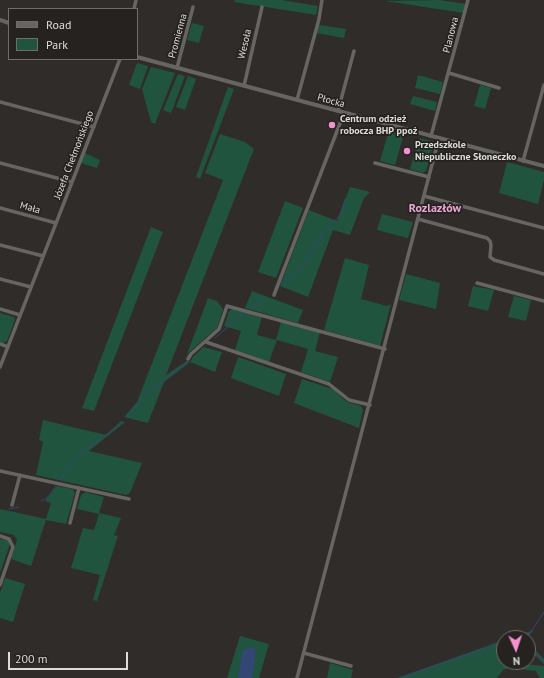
<!DOCTYPE html>
<meta charset="utf-8">
<style>
body{margin:0}
#map{position:relative;width:544px;height:678px;overflow:hidden;background:#2f2c29;font-family:"PT Sans",sans-serif}
canvas{display:block}
.legend{position:absolute;left:8px;top:8px;width:130px;height:52px;box-sizing:border-box;background:#25221f;border:1px solid #6f6c69;margin:0;padding:5px 7px;list-style:none;font-size:12px;color:#dddcd9}
.legend li{display:flex;align-items:center;gap:8px;height:20px}
.legend b{width:20px;border:1px solid #6f6c69}
.north{position:absolute;left:496px;top:630px;width:40px;height:40px;box-sizing:border-box;background:#25221f;border:1px solid #6f6c69;border-radius:50%;rotate:177deg;font-size:11px;font-weight:700;line-height:16px;text-align:center;color:#dddcd9}
.north::after{content:'';display:block;margin:auto;width:14px;height:18px;background:#f491d3;clip-path:polygon(50% 0,100% 100%,50% 72%,0 100%)}
.scale{position:absolute;left:8px;top:652px;width:120px;height:18px;box-sizing:border-box;border:2px solid #dddcd9;border-top:0;padding-left:5px;font-size:12px;line-height:14px;white-space:nowrap;color:#dddcd9;-webkit-text-stroke:3px #25221f;paint-order:stroke}
</style>
<div id="map">
<canvas width="544" height="678"></canvas>
<ul class="legend">
<li><b style="height:5px;background:#676564"></b>Road</li>
<li><b style="height:11px;background:#21543e"></b>Park</li>
</ul>
<div class="north">N</div>
<div class="scale">200 m</div>
</div>
<script>
const g = document.querySelector('canvas').getContext('2d');
g.lineJoin = 'round';
function fill(path, color) { g.fillStyle = color; g.fill(path, 'evenodd'); }
const poly = rows => new Path2D(rows.map(r => 'M' + r).join(''));
function stroke(path, color, width, dash) { g.strokeStyle = color; g.lineWidth = width; g.lineCap = dash ? 'butt' : 'round'; g.setLineDash(dash || []); g.stroke(path); }
function drawText(font, color, halo, rows, align = 'center') {
  g.font = font + ' "PT Sans",sans-serif'; g.lineWidth = 3.5; g.setLineDash([]); g.textBaseline = 'middle'; g.strokeStyle = halo; g.fillStyle = color; for (const [text, x, y, turn = 0] of rows) {
    g.save(); g.translate(x, y); g.rotate((+turn || 0) * Math.PI / 180); g.textAlign = isNaN(turn) ? turn : align; if (halo) g.strokeText(text, 0, 0); g.fillText(text, 0, 0); g.restore();
  }
}
const green = poly([
 [235,0,281,0,318,6,316,15,234,2],
 [440,0,466,4,464,13,385,1],
 [192,23,204,26,199,43,187,40],
 [319,25,346,29,344,38,317,33],
 [137,63,148,66,140,89,129,85],
 [151,67,175,73,155,124,151,122,142,89],
 [178,74,185,76,171,113,163,110],
 [418,75,443,82,440,94,415,88],
 [188,76,196,79,185,110,176,107],
 [480,85,491,88,485,109,474,106],
 [228,87,234,89,200,179,196,177],
 [413,96,437,102,435,111,410,104],
 [389,130,404,134,395,165,380,161],
 [220,134,245,142,254,149,166,375,187,361,190,362,193,357,203,347,222,352,215,372,190,362,164,382,148,423,124,417,137,402,223,180,205,173],
 [419,138,434,142,426,171,423,173,410,169],
 [85,153,100,160,97,168,81,163],
 [507,162,544,172,544,180,538,204,499,193],
 [350,187,370,192,364,198,350,235,333,230,308,297,280,286,309,210,337,221],
 [285,201,303,208,276,278,258,272],
 [382,214,413,222,408,238,377,230],
 [151,227,163,232,94,411,82,408],
 [345,258,369,265,361,299,387,306,391,304,380,346,324,330],
 [406,274,440,283,436,309,399,300],
 [473,286,494,290,488,311,468,306],
 [252,291,303,310,298,323,245,308],
 [514,296,531,300,526,321,508,317],
 [208,298,217,301,223,309,217,328,187,354],
 [233,308,262,316,257,335,276,340,281,322,320,332,315,351,338,357,330,382,301,372,308,349,277,340,269,362,235,350,241,331,224,326,229,311],
 [0,313,14,317,15,320,7,341,3,343,0,342],
 [238,357,286,374,279,396,231,378],
 [302,379,333,389,347,402,361,406,363,410,359,428,294,403],
 [43,420,106,435,121,421,125,422,89,451,142,463,130,493,126,495,36,475,43,442,39,440],
 [57,486,73,489,75,493,66,524,46,520,31,566,11,559,17,540,14,535,0,532,0,509,46,519,51,503,45,501],
 [85,492,104,497,99,513,121,518,114,535,118,536,97,601,93,600,100,575,71,568,83,528,94,530,99,514,77,509,81,495],
 [0,539,8,540,10,544,0,573],
 [5,578,25,584,13,622,0,618,0,593],
 [534,630,529,635,528,643,544,659,544,664,528,648,528,638,510,638],
 [240,636,269,644,259,678,227,678],
 [504,640,504,662,544,666,544,678,540,678,536,671,509,668,503,670,497,678,397,678],
 [330,663,353,670,351,678,327,678]
]);
const water = poly([
 [251,647,255,649,256,653,252,678,238,678,242,653,244,650]
]);
const stream = poly([
 [282,284,300,269,308,260,323,233,340,215,345,199],
 [250,308,265,297],
 [215,338,244,313],
 [127,417,147,394,187,362],
 [60,480,74,459,123,422],
 [41,501,47,498,56,486],
 [9,509,19,507],
 [514,638,529,633],
 [527,638,544,612],
 [528,646,544,661],
 [400,678,504,642]
]);
const minor = poly([
 [134,9,136,0],
 [177,68,193,7],
 [449,73,499,88],
 [244,86,262,7],
 [297,100,319,19,322,0],
 [0,102,94,127],
 [338,111,354,51],
 [431,136,468,0],
 [523,161,544,85],
 [0,163,72,182],
 [375,163,429,177],
 [424,196,544,228],
 [0,208,56,223],
 [418,219,487,238,490,241,491,245,490,257,494,260,544,274],
 [0,245,43,256],
 [0,279,31,287],
 [477,283,544,301],
 [274,295,344,113],
 [0,309,20,315],
 [206,342,329,384,349,400,370,405],
 [0,344,8,347],
 [188,359,191,354,219,329,227,306,385,349],
 [0,367,120,59],
 [0,471,129,499],
 [12,505,20,475],
 [70,523,79,488],
 [0,536,9,539,13,547,0,585],
 [304,653,351,666],
 [297,678,439,138]
]);
const tertiary = poly([
 [0,20,9,23],
 [137,57,544,166]
]);
const markers = [
 [332,125,4,"#f491d3"],
 [407,151,4,"#f491d3"]
];
const streetNames = [
 ["Planowa",451,35,-76],
 ["Promienna",178,36,-75],
 ["Wesoła",245,44,-77],
 ["Płocka",331,101,15],
 ["Józefa Chełmońskiego",74,155,-69],
 ["Mała",30,208,15]
];
const poiNames = [
 ["Centrum odzież",340,119],
 ["robocza BHP ppoż",340,131],
 ["Przedszkole",415,145],
 ["Niepubliczne Słoneczko",415,157]
];
const quarterNames = [
 ["Rozlazłów",435,209]
];
fill(green, '#21543e');
fill(water, '#324773');
stroke(stream, '#324773', 1);
stroke(minor, '#676564', 3.5);
stroke(tertiary, '#676564', 4);
for (const [x, y, r, color] of markers) { const dot = new Path2D(); dot.arc(x, y, r, 0, 2 * Math.PI); g.fillStyle = color; g.fill(dot); stroke(dot, '#25221f', 1.5); }
drawText('10px', '#dddcd9', '#25221f', streetNames);
drawText('bold 10px', '#dddcd9', '#25221f', poiNames, 'left');
drawText('bold 12px', '#eba5d2', '#25221f', quarterNames);
</script>
